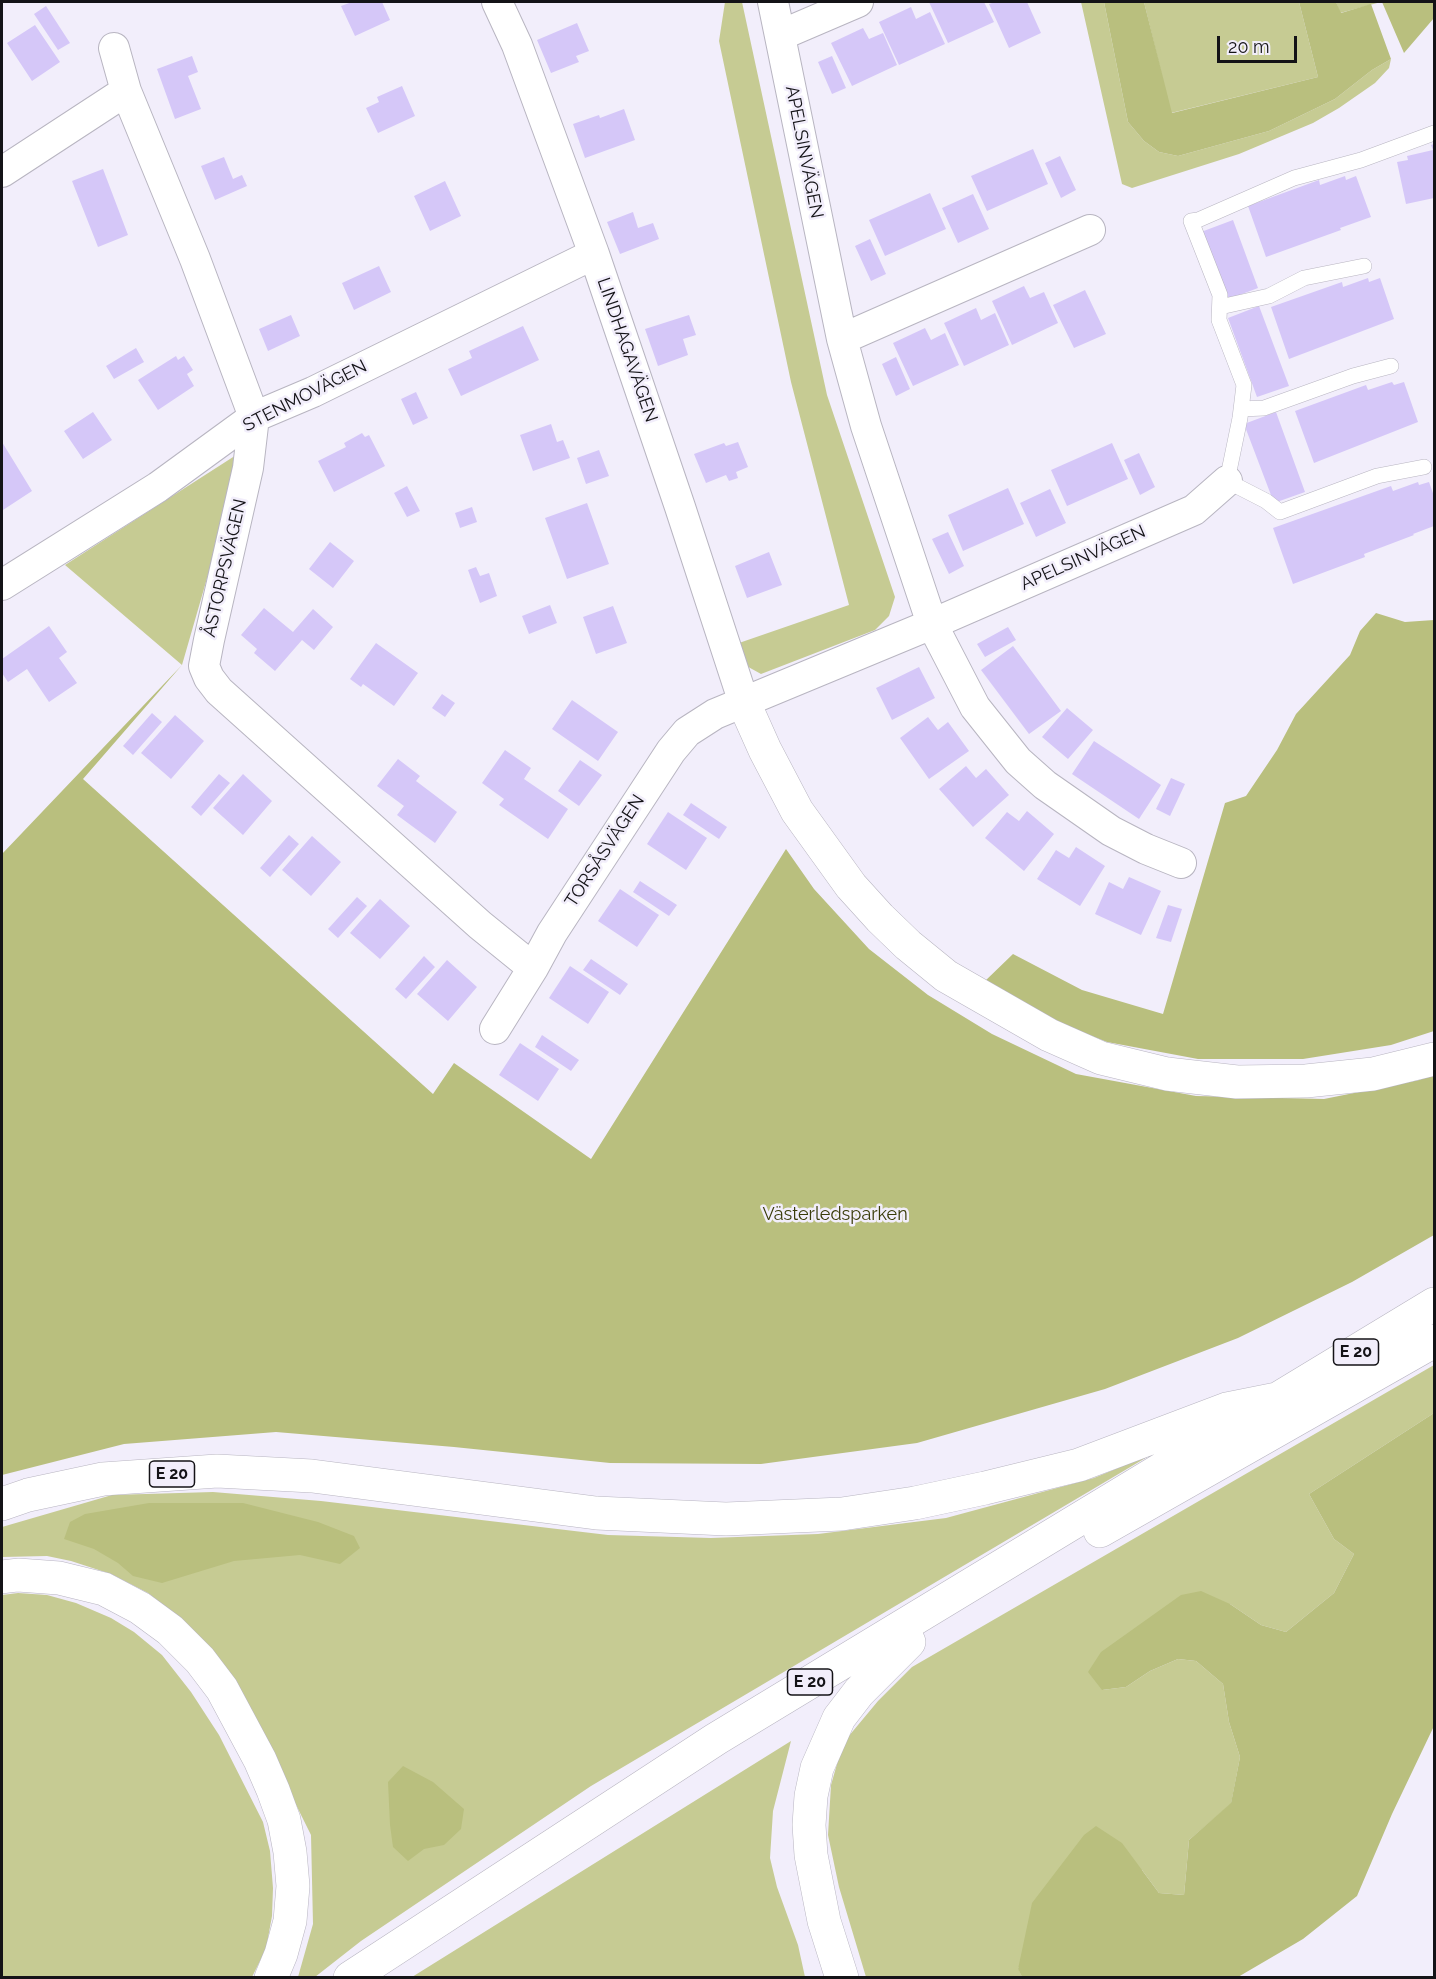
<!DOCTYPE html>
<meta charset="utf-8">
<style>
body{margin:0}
#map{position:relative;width:1436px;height:1979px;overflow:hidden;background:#f2eefb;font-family:Raleway,sans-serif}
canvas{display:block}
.frame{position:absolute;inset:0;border:3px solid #141317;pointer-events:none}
.scale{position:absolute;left:1217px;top:36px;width:80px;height:27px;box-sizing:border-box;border:3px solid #141317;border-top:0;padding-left:8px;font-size:18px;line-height:21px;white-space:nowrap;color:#141317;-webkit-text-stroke:4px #f2eefb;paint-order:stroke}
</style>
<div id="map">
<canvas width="1436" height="1979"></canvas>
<div class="frame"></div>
<div class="scale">20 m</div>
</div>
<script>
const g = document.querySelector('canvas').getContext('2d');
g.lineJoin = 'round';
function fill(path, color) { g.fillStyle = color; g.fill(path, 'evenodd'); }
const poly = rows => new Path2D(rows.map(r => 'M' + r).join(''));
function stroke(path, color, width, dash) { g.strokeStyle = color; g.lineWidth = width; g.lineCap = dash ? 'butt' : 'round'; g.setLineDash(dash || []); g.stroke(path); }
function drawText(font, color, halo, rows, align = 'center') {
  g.font = font + ' Raleway,sans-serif'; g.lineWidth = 5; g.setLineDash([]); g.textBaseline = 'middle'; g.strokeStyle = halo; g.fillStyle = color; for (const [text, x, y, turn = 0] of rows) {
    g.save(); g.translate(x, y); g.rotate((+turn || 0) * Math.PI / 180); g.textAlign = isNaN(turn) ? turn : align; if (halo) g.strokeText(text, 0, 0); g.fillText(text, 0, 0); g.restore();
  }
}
const green = poly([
 [725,2,742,2,827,395,895,597,889,616,875,630,761,674,743,664,739,643,849,605,791,382,719,41],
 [1081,2,1104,2,1128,122,1144,141,1159,152,1178,156,1269,131,1335,99,1372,70,1391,59,1389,68,1375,83,1339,108,1313,123,1239,154,1132,188,1122,184],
 [1144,2,1299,2,1318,77,1171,113],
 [1336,2,1381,2,1340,13],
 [244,450,182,665,65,565],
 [1434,1365,1434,1413,1309,1494,1334,1539,1354,1554,1334,1593,1286,1632,1261,1625,1230,1604,1102,1690,1126,1687,1150,1671,1178,1659,1196,1661,1223,1684,1229,1722,1240,1757,1231,1804,1189,1840,1184,1895,1159,1893,1142,1870,1018,1968,1022,1977,866,1977,839,1887,828,1835,831,1785,843,1743,878,1701,912,1667],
 [1154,1453,591,1786,361,1941,315,1977,298,1977,313,1924,311,1835,246,1704,177,1616,148,1593,111,1574,71,1561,47,1556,2,1557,2,1527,112,1495,213,1492,321,1501,608,1535,711,1538,818,1534,946,1518,1094,1478],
 [18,1593,47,1595,76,1603,111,1618,134,1632,162,1655,191,1692,219,1735,263,1822,270,1851,273,1888,272,1916,266,1949,252,1977,2,1977,2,1595],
 [791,1741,773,1811,770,1858,777,1887,798,1945,805,1977,412,1977]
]);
const forest = poly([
 [1104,2,1144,2,1172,113,1318,77,1299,2,1336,2,1341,13,1371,4,1391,59,1372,70,1335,99,1269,131,1178,156,1159,152,1144,141,1128,122],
 [1382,2,1434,2,1434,18,1404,53],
 [1376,613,1405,622,1434,620,1434,1031,1391,1045,1303,1059,1198,1059,1107,1042,1046,1018,984,982,1013,954,1082,990,1163,1014,1225,803,1246,796,1277,750,1296,714,1350,655,1360,631],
 [182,665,83,779,433,1094,454,1063,591,1159,786,849,814,889,869,949,928,995,992,1034,1076,1074,1196,1096,1324,1099,1419,1080,1434,1074,1434,1235,1352,1282,1238,1338,1105,1389,917,1443,761,1464,610,1463,454,1447,276,1432,124,1444,2,1475,2,854],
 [1434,1413,1434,1726,1392,1814,1357,1896,1303,1939,1238,1977,1022,1977,1018,1969,1032,1903,1084,1835,1096,1826,1122,1843,1159,1893,1184,1895,1189,1840,1231,1803,1240,1757,1229,1722,1223,1684,1196,1661,1178,1659,1150,1671,1126,1687,1102,1690,1088,1672,1101,1652,1181,1595,1201,1591,1230,1604,1261,1625,1286,1632,1334,1593,1354,1554,1334,1539,1309,1494],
 [149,1503,243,1503,318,1522,354,1536,360,1548,340,1564,300,1555,234,1561,162,1583,133,1576,118,1563,94,1549,64,1539,70,1522,85,1514],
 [403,1766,433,1782,464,1809,461,1829,444,1845,424,1849,408,1861,393,1847,390,1825,388,1782]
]);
const building = poly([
 [352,2,382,2,390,20,355,36,341,6],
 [929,2,984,2,994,22,948,43],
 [995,2,1027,2,1041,33,1009,48,989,4],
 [46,6,70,43,58,50,34,14],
 [911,7,916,19,930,12,945,44,899,65,879,22],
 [577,23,589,51,576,56,579,62,551,73,537,40],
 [35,25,60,62,32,81,7,43],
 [863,28,869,39,883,33,897,65,852,86,831,43],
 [192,56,198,72,188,76,201,109,175,119,157,69],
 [832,56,846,88,832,94,818,62],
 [402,86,415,116,378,133,366,108,379,102,377,97],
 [624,109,635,140,585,158,573,124,599,115,600,118],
 [1434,144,1434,198,1406,204,1397,162,1408,160,1407,156,1433,150,1431,145],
 [1033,149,1048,184,987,211,971,176],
 [1060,156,1076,190,1061,198,1045,163],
 [224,157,233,179,242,175,247,186,215,200,201,166],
 [103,169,128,235,98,247,72,181],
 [1345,176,1346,180,1356,176,1371,217,1340,228,1341,230,1266,257,1248,206,1319,180,1320,185],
 [445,181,461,216,430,231,414,196],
 [930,193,946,229,885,256,869,220],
 [973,194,989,229,958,243,942,208],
 [633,212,638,228,653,223,659,239,620,254,607,222],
 [1233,220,1258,288,1226,300,1201,232],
 [870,239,886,274,871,281,855,246],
 [379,266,391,292,354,310,342,283],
 [1368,278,1369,282,1380,278,1394,319,1289,359,1271,307,1342,282,1343,287],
 [1024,286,1030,298,1044,292,1058,323,1012,345,992,301],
 [1085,290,1106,334,1074,348,1053,305],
 [1259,306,1289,386,1257,397,1228,318],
 [976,308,981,320,995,313,1009,345,964,366,944,323],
 [291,315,300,336,268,351,259,329],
 [689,315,696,335,683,339,688,355,658,366,645,329],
 [523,326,539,360,461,396,448,369,472,358,469,351],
 [925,328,931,340,945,333,959,365,913,386,893,343],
 [136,348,144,362,114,379,106,366],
 [176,356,178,360,184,356,193,370,187,374,194,386,158,410,138,380],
 [896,357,910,389,896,396,882,364],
 [1392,382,1394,385,1404,382,1418,422,1314,463,1295,411,1366,385,1368,390],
 [416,392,428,418,413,425,401,399],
 [93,412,112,440,83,459,64,431],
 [1276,412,1305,492,1274,503,1244,424],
 [551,424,557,442,563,440,570,458,533,471,520,435],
 [362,433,365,437,369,435,385,466,334,492,318,461,346,447,344,443],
 [2,442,32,491,3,510,2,508],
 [738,442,748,467,736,472,738,478,729,481,726,475,706,483,694,454,724,443,726,446],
 [1112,443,1128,479,1067,506,1051,470],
 [599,450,609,476,586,484,577,458],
 [1139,453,1155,487,1140,495,1124,460],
 [1418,482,1419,485,1429,482,1434,496,1434,526,1413,534,1414,535,1364,554,1365,557,1293,584,1273,528,1391,486,1393,491],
 [407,486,420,511,407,517,394,493],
 [1008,488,1024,524,963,551,948,515],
 [1050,489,1066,523,1036,537,1020,503],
 [587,503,609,564,567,579,545,518],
 [472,507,477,522,460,528,455,513],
 [948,532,964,566,949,574,932,539],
 [330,542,354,561,333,588,309,569],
 [769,552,782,585,747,598,735,566],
 [476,567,480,576,489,573,497,596,480,603,468,570],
 [550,605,557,623,529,634,522,616],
 [613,606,627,643,596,654,583,617],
 [264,608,293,632,313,609,333,627,314,650,302,640,275,671,254,653,257,649,241,635],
 [49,626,67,652,59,658,77,683,49,702,27,669,8,682,2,673,2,659],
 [1008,627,1016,640,985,657,977,644],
 [376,643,418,673,394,706,363,684,361,687,350,679],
 [1013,646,1061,711,1029,734,981,670],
 [919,667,935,698,892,720,876,688],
 [442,694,455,703,445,717,432,708],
 [572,700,618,732,598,761,552,729],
 [1067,708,1093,730,1068,759,1042,737],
 [152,713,162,722,133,755,123,746],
 [175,715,204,741,171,779,141,753],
 [928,717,938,730,948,722,969,751,929,779,900,738],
 [1094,741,1161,785,1139,819,1072,774],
 [505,750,531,768,524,779,568,809,548,839,499,805,504,799,482,783],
 [398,759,420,776,416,781,457,812,435,843,397,815,404,806,377,786],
 [580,760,602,775,579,806,558,791],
 [966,766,976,778,986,769,1009,795,973,827,939,789],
 [219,774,230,783,201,816,191,807],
 [243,774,272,801,243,835,213,808],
 [1171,778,1185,784,1170,816,1156,809],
 [691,803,727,827,719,839,683,815],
 [1027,811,1054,834,1024,871,985,838,1007,812,1019,821],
 [668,812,707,838,686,870,647,844],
 [289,835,299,844,270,877,260,868],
 [312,836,341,862,311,896,282,870],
 [1076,847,1105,866,1080,906,1037,879,1056,850,1069,858],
 [1129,877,1161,891,1141,935,1095,914,1109,882,1123,889],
 [640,881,677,905,669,916,633,892],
 [620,889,659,915,637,947,598,921],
 [357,897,367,906,338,938,328,929],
 [380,899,410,926,380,959,350,933],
 [1168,905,1182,909,1171,942,1156,938],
 [424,956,435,967,406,999,395,989],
 [591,959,628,984,620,995,583,970],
 [447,960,477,987,448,1021,417,994],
 [570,966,609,992,588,1024,549,998],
 [542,1035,579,1060,571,1071,535,1047],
 [520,1043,559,1069,538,1101,499,1075]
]);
const service = poly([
 [1220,307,1269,296,1304,278,1364,266],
 [1241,409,1264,408,1353,376,1391,366],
 [1424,467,1377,476,1280,512,1266,501,1227,481,1240,418,1244,385,1219,320,1220,295,1191,221,1198,220,1294,178,1361,160,1434,133]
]);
const minor = poly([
 [497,2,517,45,594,254,680,507,744,703],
 [773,2,842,339,866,426,932,624,975,707,1018,761,1045,785,1111,831,1146,849,1181,863],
 [781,35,858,2],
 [114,48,126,91,195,259,254,417,248,468,209,640,204,666,209,678,219,691,480,925,533,968],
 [2,172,126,91],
 [842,339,1090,230],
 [2,585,158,487,254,417,313,392,594,254],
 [495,1029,533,968,552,933,671,751,687,732,715,714,932,624,1194,510,1227,481]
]);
const tertiary = poly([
 [744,703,765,750,797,811,851,886,880,918,908,945,946,976,1049,1035,1101,1058,1167,1074,1237,1082,1306,1081,1373,1074,1434,1059]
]);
const trunk = poly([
 [2,1504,28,1495,103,1479,217,1471,312,1476,596,1513,726,1519,842,1514,915,1503,985,1488,1079,1465,1227,1409,1277,1399],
 [1100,1531,1434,1341],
 [2,1577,18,1575,59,1578,104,1589,140,1608,170,1630,200,1660,222,1689,260,1760,273,1790,284,1820,290,1852,293,1886,290,1921,281,1954,271,1978],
 [350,1978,716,1739,1434,1304],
 [842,1978,824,1921,811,1855,809,1825,811,1796,817,1768,839,1718,859,1692,909,1642]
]);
const shields = [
 [1356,1352,45],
 [172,1474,45],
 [810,1682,45]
];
const shieldNames = [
 ["E 20",1356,1352],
 ["E 20",172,1474],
 ["E 20",810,1682]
];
const streetNames = [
 ["APELSINVÄGEN",804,152,79],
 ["LINDHAGAVÄGEN",627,350,71],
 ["STENMOVÄGEN",305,396,-27],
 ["APELSINVÄGEN",1083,558,-24],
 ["ÅSTORPSVÄGEN",225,568,-77],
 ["TORSÅSVÄGEN",605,851,-57]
];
const parkNames = [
 ["Västerledsparken",835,1215]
];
fill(green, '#c6cb93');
fill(forest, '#b9bf7e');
fill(building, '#d5c7f8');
stroke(service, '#b8b5c1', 16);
stroke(minor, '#b8b5c1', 32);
stroke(tertiary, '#b8b5c1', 34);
stroke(trunk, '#b8b5c1', 34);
stroke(service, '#fff', 15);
stroke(minor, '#fff', 30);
stroke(tertiary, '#fff', 33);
stroke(trunk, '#fff', 33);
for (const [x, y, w] of shields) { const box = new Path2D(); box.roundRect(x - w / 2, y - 13, w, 26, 4.5); g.fillStyle = '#f2eefb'; g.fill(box); stroke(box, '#141317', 1.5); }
drawText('bold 16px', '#141317', null, shieldNames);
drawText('18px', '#141317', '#f2eefb', streetNames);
drawText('18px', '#3a3c09', '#f2eefb', parkNames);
</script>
